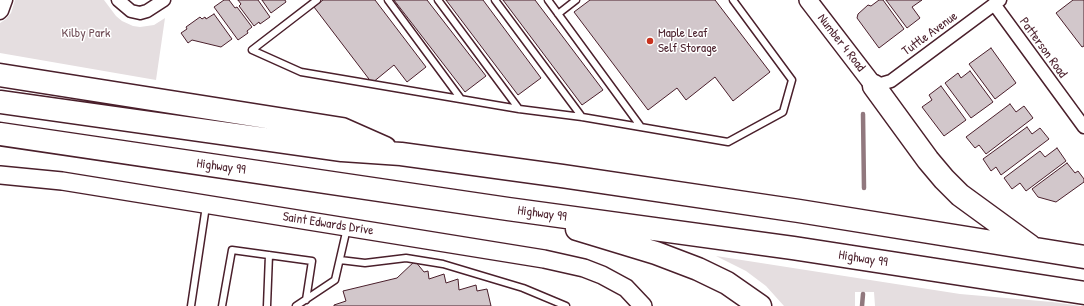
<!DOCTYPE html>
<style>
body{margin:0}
canvas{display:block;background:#fff}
</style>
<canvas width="1084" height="306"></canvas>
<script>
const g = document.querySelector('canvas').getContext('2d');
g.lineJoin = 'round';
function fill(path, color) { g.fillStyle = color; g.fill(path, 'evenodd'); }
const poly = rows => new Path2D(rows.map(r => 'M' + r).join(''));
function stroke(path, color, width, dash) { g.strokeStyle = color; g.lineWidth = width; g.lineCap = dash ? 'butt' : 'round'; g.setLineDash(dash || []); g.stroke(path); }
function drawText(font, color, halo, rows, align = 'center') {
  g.font = font + ' "Patrick Hand",sans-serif'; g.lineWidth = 3; g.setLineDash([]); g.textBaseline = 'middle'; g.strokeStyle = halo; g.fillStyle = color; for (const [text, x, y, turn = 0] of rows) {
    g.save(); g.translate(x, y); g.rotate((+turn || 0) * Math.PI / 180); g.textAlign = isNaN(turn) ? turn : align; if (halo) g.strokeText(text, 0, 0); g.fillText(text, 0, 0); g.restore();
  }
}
const green = poly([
 [15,0,104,0,116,16,122,21,133,26,140,27,154,25,165,18,156,80,0,53,0,23,6,19,11,13],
 [716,256,960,294,1052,302,1081,306,875,306,874,292,855,292,855,306,784,306,766,286,746,271]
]);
const stream = poly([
 [863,114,864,188],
 [862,306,863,294]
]);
const building = poly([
 [224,0,229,0,235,8,237,7,252,27,247,31,248,33,238,40,214,7,224,0],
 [238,0,258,0,270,17,260,24,259,22,254,26,239,6,241,4,238,0],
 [262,0,285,0,286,2,271,13,262,0],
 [323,0,375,0,426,67,407,82,394,65,372,83,314,7,323,0],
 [394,0,427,0,486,76,465,92,394,0],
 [446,0,483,0,541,78,518,95,446,0],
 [503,0,535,0,603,90,582,105,503,0],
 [590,0,715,0,770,72,733,101,715,77,686,100,677,88,648,110,574,12,590,0],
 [879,0,883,0,904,29,879,48,857,18,858,14,868,5,871,6,879,0],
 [886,0,922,0,912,7,920,18,907,28,886,0],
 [1073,0,1084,0,1084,46,1082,47,1056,13,1073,0],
 [214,14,232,39,221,47,192,40,188,43,181,33,187,29,186,27,200,17,202,19,205,17,206,19,214,14],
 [991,48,1016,83,995,99,969,64,991,48],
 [970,71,993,102,971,118,945,83,958,73,961,78,970,71],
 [941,86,966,120,944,136,922,107,932,100,929,95,941,86],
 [1010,104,1016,112,1024,106,1033,118,986,154,979,145,975,148,966,137,1010,104],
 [1027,127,1032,134,1040,128,1049,139,1001,175,996,167,991,171,983,159,1027,127],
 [1057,148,1066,161,1026,191,1020,183,1012,189,1004,178,1040,151,1045,157,1057,148],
 [1067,163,1075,173,1078,171,1084,179,1084,182,1056,202,1038,197,1032,189,1067,163],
 [415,261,424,272,428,271,429,279,444,274,446,283,458,279,459,290,476,285,477,291,487,289,491,306,334,306,334,305,346,301,343,291,397,278,415,261]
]);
const lane = poly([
 [317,0,252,50,301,72,519,109,582,117,728,142,783,112,792,80,733,0],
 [388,0,461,99],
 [438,0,519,109],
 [495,0,582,117],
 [548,0,641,127],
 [558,14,576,0],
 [340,260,365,263,406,258,443,264,523,288,566,306],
 [191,306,206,206],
 [222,306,232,250,312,261,306,300],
 [267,306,269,255],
 [296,306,335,280,347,228]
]);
const street = poly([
 [118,0,131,11,140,13,147,11,164,0],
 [994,4,1084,127],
 [0,13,2,11,6,0],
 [874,86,891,81,1000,0]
]);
const secondary = poly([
 [808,0,874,86],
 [0,175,62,181,544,259,584,268,602,275,626,288,643,306]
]);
const highway = poly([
 [0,75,342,129,385,148],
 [874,86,928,160,944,179,960,195,1030,246],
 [0,102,342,150,401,154,562,176,799,211,1084,257],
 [0,134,508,209,793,248,1084,293],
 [577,229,656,253,698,269,727,283,760,306]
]);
const markers = [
 [650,41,4,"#c8321e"]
];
const parkNames = [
 ["Kilby Park",86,34]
];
const poiNames = [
 ["Maple Leaf",658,34],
 ["Self Storage",658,49]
];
const streetNames = [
 ["Tuttle Avenue",930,34,-36],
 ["Number 4 Road",841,43,52],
 ["Patterson Road",1043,48,54],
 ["Highway 99",221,167,8],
 ["Highway 99",542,214,8],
 ["Saint Edwards Drive",328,224,9],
 ["Highway 99",863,259,9]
];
fill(green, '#e5dee0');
stroke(stream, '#91787e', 4.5);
fill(building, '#d2c7cb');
stroke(building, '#4a1f2b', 1);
stroke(lane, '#4a1f2b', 9);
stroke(street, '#4a1f2b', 15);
stroke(secondary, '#4a1f2b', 20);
stroke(highway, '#4a1f2b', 25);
stroke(lane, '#fff', 6);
stroke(street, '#fff', 12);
stroke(secondary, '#fff', 17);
stroke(highway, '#fff', 22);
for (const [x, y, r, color] of markers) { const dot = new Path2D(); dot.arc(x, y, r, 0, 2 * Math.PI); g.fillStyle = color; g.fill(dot); stroke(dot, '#fff', 1.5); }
drawText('13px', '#714f58', '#fff', parkNames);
drawText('13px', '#4a1f2b', '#fff', poiNames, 'left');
drawText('13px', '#4a1f2b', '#fff', streetNames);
</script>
